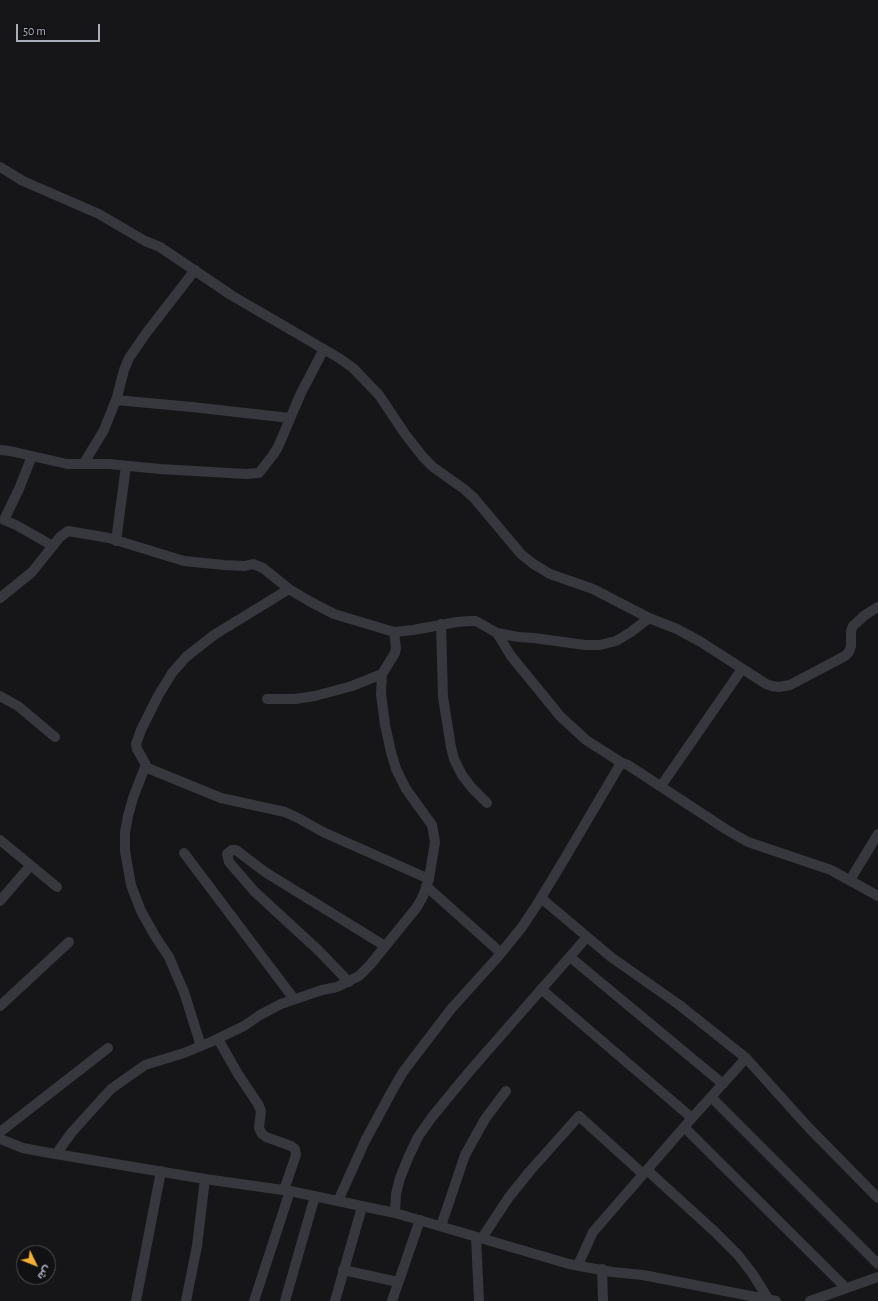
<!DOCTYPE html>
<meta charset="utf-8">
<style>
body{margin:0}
#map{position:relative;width:878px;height:1301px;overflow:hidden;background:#161618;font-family:"Alegreya Sans","Noto Sans Arabic",sans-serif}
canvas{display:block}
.north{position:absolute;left:16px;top:1245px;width:40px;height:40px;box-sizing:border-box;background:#111113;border:1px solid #4d4f55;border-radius:50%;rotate:133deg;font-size:11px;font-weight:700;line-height:16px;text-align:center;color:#a8adb8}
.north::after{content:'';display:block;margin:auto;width:14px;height:18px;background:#f2b134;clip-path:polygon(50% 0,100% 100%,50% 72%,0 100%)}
.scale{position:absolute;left:16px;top:24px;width:84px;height:18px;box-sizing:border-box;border:2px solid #a8adb8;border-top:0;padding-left:5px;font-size:12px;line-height:14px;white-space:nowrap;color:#a8adb8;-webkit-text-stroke:3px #111113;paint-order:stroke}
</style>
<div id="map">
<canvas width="878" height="1301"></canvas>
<div class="north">ش</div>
<div class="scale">50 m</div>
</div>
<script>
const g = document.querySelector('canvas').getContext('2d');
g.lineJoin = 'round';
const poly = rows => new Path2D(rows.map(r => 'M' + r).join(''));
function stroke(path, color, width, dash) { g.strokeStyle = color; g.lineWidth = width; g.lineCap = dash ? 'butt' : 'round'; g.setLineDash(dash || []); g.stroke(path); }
const minor = poly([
 [0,167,23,181,99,214,145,241,160,247,231,295,339,358,353,368,379,395,405,434,423,457,433,467,464,489,474,498,521,554,532,563,550,574,593,589,649,618,677,629,701,642,766,684,772,686,779,687,790,685,845,656,849,652,851,646,851,631,853,626,865,615,878,607],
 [116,400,192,407,290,418],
 [0,450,10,451,67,464,109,464,160,469,246,474,259,473,273,455,278,447,301,393,324,349],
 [32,456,19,489,4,520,16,525,53,546],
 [84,463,104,430,117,397,124,370,129,358,147,332,195,270],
 [116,541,126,466],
 [0,598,32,572,60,537,68,531,109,538,184,561,224,565,245,566,253,564,263,568,289,589,309,601,334,614,394,632,413,630,457,622,470,621,476,621,497,633,518,637,534,638,585,645,600,645,616,641,631,632,649,618],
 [441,624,443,697,451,747,454,759,462,775,472,788,487,803],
 [497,633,511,656,560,716,586,740,622,763],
 [0,696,18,706,55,737],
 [267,699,295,699,315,696,352,686,382,674],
 [145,767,221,798,285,812,298,818,323,832,429,879],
 [661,786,742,669],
 [0,840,57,887],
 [184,853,294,999],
 [850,880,878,834],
 [426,886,501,953],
 [541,898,611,957,678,1004,746,1058,809,1128,878,1198],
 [0,901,30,866],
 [570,957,723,1084],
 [349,982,318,950,254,891,229,862,227,854,232,850,236,850,265,872,385,946],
 [541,989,692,1118],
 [0,1006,69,942],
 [218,1039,238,1074,258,1104,261,1111,259,1128,262,1134,266,1137,291,1146,295,1149,296,1155,284,1190],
 [201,1046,184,992,177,976,169,957,155,936,141,911,131,885,125,851,125,832,128,816,133,798,145,767,145,763,137,749,136,744,141,730,158,696,172,673,186,657,214,635,289,589],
 [711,1097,878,1264],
 [684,1127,846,1288],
 [0,1132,108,1048],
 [0,1139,23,1148,44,1152,205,1179,290,1191,395,1213,569,1264,612,1272,643,1275,776,1301],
 [56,1154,72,1132,111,1089,145,1065,184,1053,213,1041,244,1026,260,1015,281,1004,322,990,337,987,359,976,370,965,417,907,423,896,429,879,435,842,432,825,406,789,396,769,391,752,385,725,381,694,382,674,395,653,396,648,394,632],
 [647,1170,714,1231,738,1255,752,1273,769,1300],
 [338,1201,365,1141,392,1091,403,1072,451,1009,497,958,522,927,536,906,565,858,618,768,622,763,628,765,727,830,748,842,831,870,878,896],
 [395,1213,396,1194,400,1178,409,1156,418,1137,432,1117,469,1072,587,937],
 [441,1226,465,1155,485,1119,506,1091],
 [476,1237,479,1301],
 [482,1238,509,1197,530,1171,579,1116,643,1174],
 [578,1265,593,1232,692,1118,746,1058],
 [602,1269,603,1301],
 [343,1270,398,1282],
 [136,1301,161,1171],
 [186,1301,197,1246,205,1179],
 [254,1301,290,1191],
 [285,1301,315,1196],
 [335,1301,362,1207],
 [392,1301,420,1220],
 [810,1301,878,1277]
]);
stroke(minor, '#37383d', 10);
</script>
